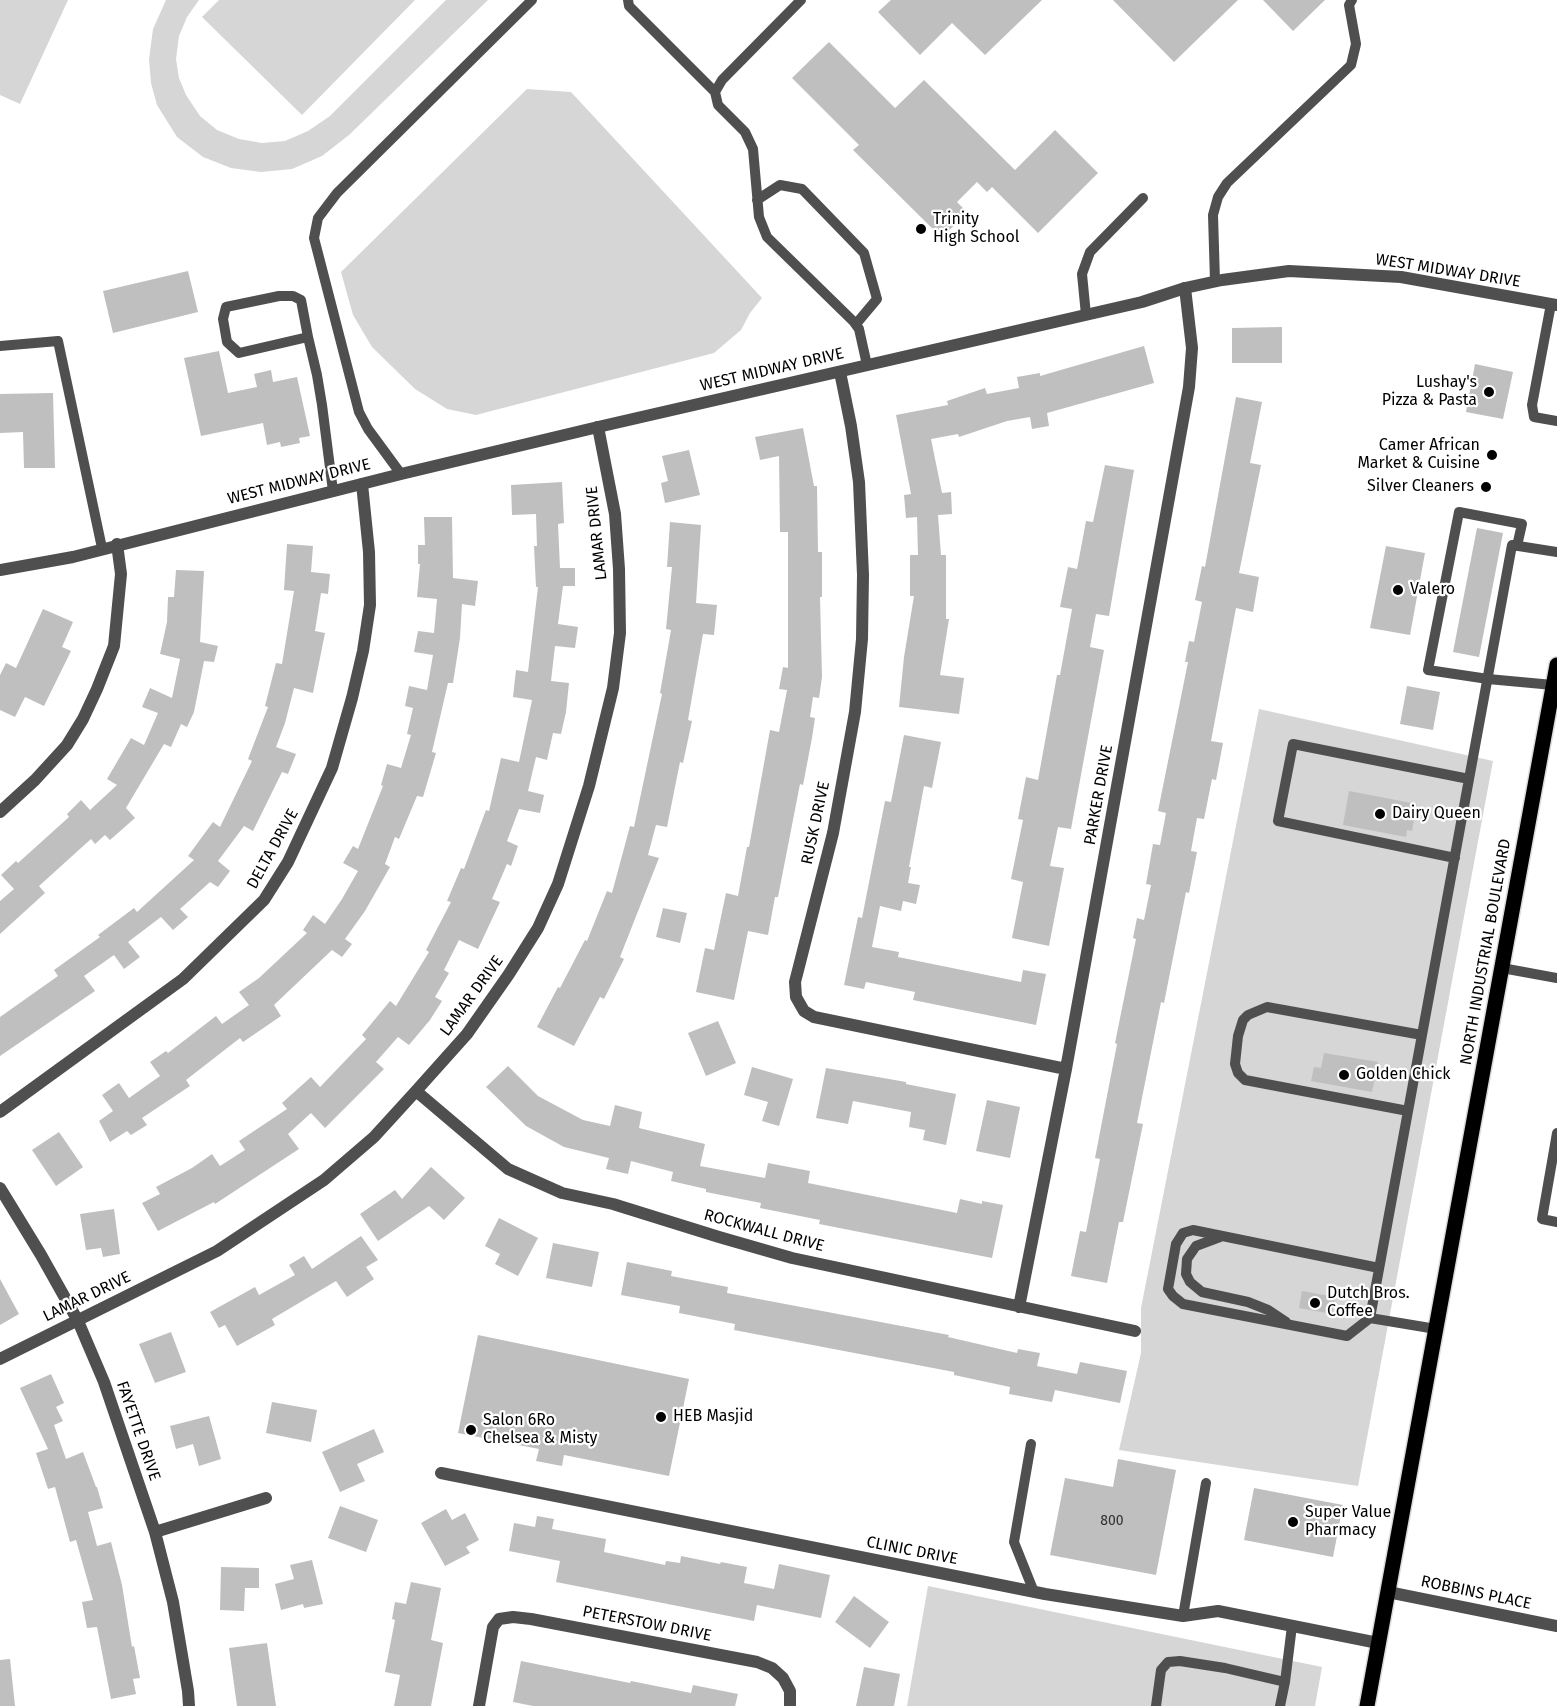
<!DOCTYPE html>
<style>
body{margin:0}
canvas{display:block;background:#fff}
</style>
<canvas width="1557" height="1706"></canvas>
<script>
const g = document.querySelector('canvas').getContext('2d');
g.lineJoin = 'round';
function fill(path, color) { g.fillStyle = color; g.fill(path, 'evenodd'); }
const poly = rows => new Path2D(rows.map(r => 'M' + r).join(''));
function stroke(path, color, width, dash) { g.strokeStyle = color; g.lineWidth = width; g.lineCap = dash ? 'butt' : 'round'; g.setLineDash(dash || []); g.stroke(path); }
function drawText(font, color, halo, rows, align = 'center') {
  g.font = font + ' "Fira Sans",sans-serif'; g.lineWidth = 4.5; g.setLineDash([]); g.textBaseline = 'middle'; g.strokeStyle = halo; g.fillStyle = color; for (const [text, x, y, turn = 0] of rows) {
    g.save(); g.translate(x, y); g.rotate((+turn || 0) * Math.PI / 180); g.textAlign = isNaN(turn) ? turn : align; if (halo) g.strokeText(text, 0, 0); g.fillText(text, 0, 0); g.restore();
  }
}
const green = poly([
 [0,0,68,0,20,104,0,95],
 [166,0,199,0,187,17,179,36,176,59,179,78,186,95,200,116,217,130,239,139,262,143,285,141,308,131,330,116,446,0,488,0,349,135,322,156,292,169,261,172,231,168,203,157,177,137,157,105,151,83,149,59,153,29],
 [219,0,415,0,302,115,202,17],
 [527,89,571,92,762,298,750,313,741,330,714,353,476,415,447,409,415,389,372,347,353,315,341,272],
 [1259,709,1493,761,1358,1486,1119,1450,1141,1353,1141,1308],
 [928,1586,1322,1667,1315,1706,907,1706]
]);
const building = poly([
 [891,0,1042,0,985,55,952,23,920,55,878,12],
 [1113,0,1238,0,1174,62],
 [1263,0,1325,0,1293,31],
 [829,42,895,108,924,80,1015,170,1055,130,1098,173,1038,233,992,187,987,192,977,182,957,202,967,212,942,238,853,150,859,145,792,78],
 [188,271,198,312,113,333,103,291],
 [1282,327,1282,363,1232,363,1232,328],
 [1144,346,1154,383,1047,413,1049,426,1032,429,1030,417,1007,421,959,437,958,434,931,439,942,493,951,492,952,514,938,515,941,555,946,555,946,619,949,619,940,675,964,678,959,714,899,707,904,657,914,596,910,596,910,555,918,555,917,517,906,518,904,495,911,494,896,415,948,405,947,401,985,388,987,394,1019,388,1017,377,1040,373,1040,376],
 [219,351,228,393,257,387,254,374,271,370,273,382,297,377,310,436,299,438,300,443,281,447,280,442,267,445,263,423,201,436,184,358],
 [1475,364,1513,372,1503,419,1466,412],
 [53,393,55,468,24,468,23,432,0,433,0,394],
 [1236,397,1262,402,1250,463,1261,465,1239,573,1259,577,1253,612,1236,608,1211,741,1223,743,1216,780,1212,779,1204,819,1197,818,1191,851,1197,852,1189,893,1186,892,1164,1003,1161,1002,1137,1123,1143,1124,1123,1222,1119,1222,1107,1283,1071,1276,1080,1231,1086,1232,1100,1159,1095,1158,1117,1044,1115,1043,1136,939,1133,938,1137,918,1144,920,1151,885,1146,884,1153,844,1160,845,1166,813,1158,811,1188,662,1185,662,1189,641,1194,642,1202,602,1195,600,1202,566,1205,567],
 [803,428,814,486,817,486,818,552,822,552,822,597,820,597,822,677,819,698,813,697,810,717,815,718,812,738,803,785,800,784,778,897,775,897,768,935,748,931,734,1000,696,992,705,948,714,950,726,893,738,896,747,847,749,847,770,730,779,732,787,690,779,689,783,667,788,668,788,532,780,532,779,456,760,460,755,437],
 [689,450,700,495,665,503,661,483,668,481,662,456],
 [1105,465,1134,470,1109,616,1096,614,1090,647,1104,650,1071,829,1058,827,1050,866,1064,868,1049,946,1012,938,1023,882,1011,879,1023,820,1018,819,1026,777,1038,780,1057,675,1060,675,1072,609,1060,607,1068,567,1077,569,1086,521,1093,522],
 [562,482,564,523,558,524,560,568,575,568,575,586,563,586,558,624,578,627,575,648,555,646,551,681,569,683,566,712,561,734,553,733,547,760,536,757,528,791,544,795,540,813,519,809,507,841,518,846,511,866,507,864,492,899,500,902,478,949,459,940,444,970,449,973,435,997,442,1001,430,1020,409,1045,398,1037,376,1062,384,1069,325,1128,311,1113,288,1134,299,1149,215,1204,214,1202,158,1231,142,1203,160,1194,156,1187,192,1168,212,1154,220,1166,245,1150,239,1141,287,1109,282,1103,311,1077,320,1087,366,1039,362,1035,390,1001,396,1006,429,952,426,950,451,902,447,901,461,868,464,869,486,810,489,811,501,758,519,762,532,700,513,697,516,670,528,672,538,587,536,587,534,546,537,546,536,514,512,515,511,485],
 [424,517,452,517,453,578,478,581,475,606,462,604,460,638,453,683,448,683,432,752,436,753,423,797,417,796,399,839,395,837,385,864,390,867,365,911,345,939,352,944,342,957,332,950,274,1005,281,1016,243,1042,240,1038,186,1080,190,1086,142,1118,147,1125,131,1135,127,1131,110,1142,99,1121,113,1111,102,1095,119,1083,129,1098,160,1076,150,1062,166,1051,168,1053,216,1016,222,1024,249,1005,239,992,259,978,307,933,303,930,313,915,325,924,342,899,358,871,343,863,353,846,358,849,383,786,381,785,387,764,401,768,411,735,407,734,413,708,405,706,409,686,427,690,433,655,414,652,418,631,434,633,437,599,417,597,420,564,418,564,418,545,425,545],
 [670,522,701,525,696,603,717,605,714,635,703,634,688,720,692,721,683,763,680,762,667,827,656,825,648,855,659,858,620,957,624,959,604,999,600,997,574,1046,537,1027,558,987,560,988,585,940,587,941,607,891,612,893,630,826,634,827,662,694,660,693,671,630,666,629,672,567,667,567],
 [1477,528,1503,533,1479,657,1453,652],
 [287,544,313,546,311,572,330,574,328,594,321,593,315,631,325,633,313,693,294,688,285,723,276,747,296,754,288,774,282,772,253,831,244,826,218,861,230,871,218,887,210,882,180,909,188,917,173,930,161,917,128,942,140,957,124,969,114,955,84,976,95,991,0,1056,0,1017,58,976,54,970,100,937,98,935,134,908,137,912,194,860,188,856,213,822,220,827,252,761,248,759,268,707,265,706,276,663,282,664,294,591,284,590],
 [1386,546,1425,553,1410,635,1370,628],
 [176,570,204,571,200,642,218,646,214,662,204,661,194,712,187,727,181,724,171,747,164,744,126,808,135,818,110,840,105,835,95,844,91,839,39,886,45,893,0,934,0,901,14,889,1,875,16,861,18,863,69,817,67,814,81,800,90,810,117,785,107,779,131,738,144,745,158,713,142,707,150,688,172,698,180,659,160,654,167,622,168,597,174,597],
 [43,609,73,622,62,647,71,651,44,706,25,697,15,717,0,710,0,675,6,663,16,668],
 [1407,686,1440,692,1433,730,1400,724],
 [904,735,941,742,932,788,924,786,909,867,911,867,908,883,920,885,916,904,903,901,901,911,880,906,872,947,899,952,898,957,1021,982,1023,970,1046,974,1036,1025,913,1000,915,992,866,982,864,989,844,985,858,917,862,918,885,801,891,802],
 [1349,791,1417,804,1412,831,1407,830,1406,837,1343,825],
 [663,908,687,913,680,943,656,937],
 [718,1021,736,1063,706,1076,688,1033],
 [1324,1053,1378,1062,1372,1092,1311,1081,1314,1067,1321,1068],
 [508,1066,538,1096,583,1120,610,1126,615,1105,642,1112,639,1128,705,1144,700,1166,765,1178,768,1163,810,1171,808,1183,957,1213,960,1199,982,1204,982,1201,1003,1205,992,1258,819,1224,820,1220,760,1208,761,1203,706,1192,706,1189,671,1181,673,1172,631,1161,628,1174,606,1169,609,1158,564,1147,526,1126,486,1087],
 [752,1067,793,1079,779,1126,762,1121,768,1102,744,1095],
 [826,1068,906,1082,906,1084,956,1094,946,1145,923,1140,925,1130,909,1127,911,1112,853,1101,848,1124,816,1118],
 [987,1100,1020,1107,1010,1158,976,1151],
 [59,1132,83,1167,56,1186,32,1150],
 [431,1167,465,1198,444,1220,429,1206,378,1241,360,1214,395,1190,402,1199],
 [114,1209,120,1254,103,1257,101,1248,86,1250,80,1214],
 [499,1218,538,1238,518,1276,495,1264,500,1254,485,1246],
 [361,1236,378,1260,366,1267,374,1279,347,1297,336,1281,272,1319,275,1325,237,1346,225,1325,219,1328,210,1312,255,1287,259,1295,295,1275,289,1265,304,1256,312,1269],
 [553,1243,599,1252,592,1287,546,1278],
 [627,1262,672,1271,671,1276,728,1287,727,1293,949,1335,948,1337,1017,1353,1018,1349,1040,1353,1037,1366,1077,1374,1080,1362,1127,1371,1120,1403,1055,1390,1052,1402,1009,1394,1010,1387,954,1375,954,1372,734,1330,735,1324,679,1313,680,1306,621,1295],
 [0,1279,19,1314,0,1325],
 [1302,1291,1335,1297,1332,1314,1299,1308],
 [171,1332,186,1372,155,1383,139,1344],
 [478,1335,689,1379,669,1476,564,1455,562,1466,536,1461,539,1449,458,1433],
 [51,1374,64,1403,56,1407,63,1421,54,1425,66,1459,83,1452,96,1487,97,1487,103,1508,88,1512,97,1546,111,1542,122,1585,132,1647,134,1646,140,1678,133,1679,136,1694,111,1699,97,1627,87,1628,82,1602,93,1600,76,1540,70,1542,55,1487,48,1489,36,1453,48,1449,20,1388],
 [272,1402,317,1410,311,1442,266,1433],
 [209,1416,221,1459,199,1466,193,1444,176,1449,170,1426],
 [374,1429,384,1452,357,1464,365,1481,340,1492,322,1452],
 [1118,1459,1176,1470,1156,1575,1050,1555,1065,1478,1113,1487],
 [1254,1488,1343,1505,1333,1557,1244,1540],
 [340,1506,378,1520,366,1552,328,1538],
 [446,1509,452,1520,465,1513,479,1540,466,1547,470,1553,445,1566,421,1523],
 [537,1516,554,1519,552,1529,606,1539,604,1552,665,1565,666,1561,680,1563,681,1556,720,1564,721,1562,747,1567,744,1583,774,1589,779,1564,830,1575,821,1618,757,1605,754,1621,556,1582,560,1561,509,1551,514,1523,535,1527],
 [312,1560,323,1604,304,1608,303,1604,281,1610,275,1584,294,1579,290,1565],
 [221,1567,259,1568,259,1588,245,1588,244,1611,220,1610],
 [411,1582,441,1588,431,1640,443,1643,431,1706,394,1706,400,1675,385,1672,395,1620,392,1619,395,1602,406,1604],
 [854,1596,889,1622,870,1648,835,1622],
 [267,1643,276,1706,237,1706,229,1648],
 [10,1659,15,1706,0,1706,0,1660],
 [521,1661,630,1683,631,1681,691,1693,693,1685,738,1694,735,1706,533,1706,513,1702],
 [864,1667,900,1674,894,1706,856,1706]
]);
const service = poly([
 [628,0,629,6,715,92],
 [801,0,722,80,715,92,718,105,745,132,753,149,759,217,767,237,854,322,859,329,867,365],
 [757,200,780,185,802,189,864,253,877,299,856,324],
 [1215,281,1213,215,1218,197,1227,183,1351,65,1356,44,1349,5,1352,0],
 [1551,304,1532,405,1534,417,1557,421],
 [1086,315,1082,274,1090,252,1143,198],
 [308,337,239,353,227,342,223,319,226,307,279,296,293,296,301,300,308,337,317,375,322,405,333,491],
 [0,346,58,341,102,548],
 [401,474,368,429,359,412,314,238,318,218,337,193,532,0],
 [1517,546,1522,524,1459,512,1428,670,1488,679,1553,685],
 [1455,858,1278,821,1293,744,1469,779],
 [1502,968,1557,978],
 [1408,1111,1245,1080,1238,1073,1235,1064,1238,1036,1243,1020,1248,1015,1267,1007,1422,1035],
 [1557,1133,1542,1219,1557,1222],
 [1220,1237,1196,1246,1187,1259,1186,1274,1190,1282,1202,1292,1248,1302,1268,1310,1286,1322],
 [1370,1318,1347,1336,1183,1304,1173,1296,1168,1289,1176,1244,1183,1233,1193,1230,1379,1268],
 [1436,1329,1370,1318,1512,545,1557,552],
 [1031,1444,1014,1542,1034,1592],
 [1183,1616,1206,1483],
 [1156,1706,1161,1670,1168,1662,1180,1661,1225,1668,1285,1682,1292,1626],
 [1280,1706,1285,1682]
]);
const minor = poly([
 [840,372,851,426,859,482,863,575,862,639,855,712,833,833,795,982,796,997,804,1011,814,1017,1066,1069],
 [0,812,35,780,67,745,83,719,97,689,114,646,121,574,117,544],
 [416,1091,508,1169,562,1193,613,1204,719,1237,792,1258,1135,1331],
 [0,1112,183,979,264,900,288,862,332,768,352,698,363,651,370,605,369,552,362,484],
 [0,1188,41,1255,78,1321,104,1382,155,1532,173,1602,188,1691,189,1706],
 [1019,1307,1066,1069,1189,387,1192,348,1185,288],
 [0,1359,217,1251,324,1180,374,1137,416,1091,467,1034,509,974,538,928,558,884,589,786,613,688,620,633,619,569,615,514,598,427],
 [441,1473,1045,1594,1183,1616,1218,1611,1378,1643],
 [155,1532,266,1498],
 [1388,1592,1557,1626],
 [479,1706,493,1627,499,1619,513,1617,531,1619,757,1662,772,1668,783,1678,790,1691,790,1706]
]);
const tertiary = poly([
 [0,570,73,557,401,474,598,427,1142,302,1185,288,1222,280,1289,271,1401,277,1557,305]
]);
const primary = poly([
 [1367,1706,1557,665]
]);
const markers = [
 [921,229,6,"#000"],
 [1489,392,6,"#000"],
 [1492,455,6,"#000"],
 [1486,487,6,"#000"],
 [1398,590,6,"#000"],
 [1380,814,6,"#000"],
 [1344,1075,6,"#000"],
 [1315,1303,6,"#000"],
 [661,1417,6,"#000"],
 [471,1430,6,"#000"],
 [1293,1522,6,"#000"]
];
const numberNames = [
 ["800",1112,1521]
];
const poiNames = [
 ["Trinity",933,220],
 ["High School",933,238],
 ["Lushay's",1477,383,"right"],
 ["Pizza & Pasta",1477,401,"right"],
 ["Camer African",1480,446,"right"],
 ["Market & Cuisine",1480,464,"right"],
 ["Silver Cleaners",1474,487,"right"],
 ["Valero",1410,590],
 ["Dairy Queen",1392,814],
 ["Golden Chick",1356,1075],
 ["Dutch Bros.",1327,1294],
 ["Coffee",1327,1312],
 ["HEB Masjid",673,1417],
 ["Salon 6Ro",483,1421],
 ["Chelsea & Misty",483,1439],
 ["Super Value",1305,1513],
 ["Pharmacy",1305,1531]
];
const streetNames = [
 ["WEST MIDWAY DRIVE",1448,271,9],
 ["WEST MIDWAY DRIVE",772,370,-13],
 ["WEST MIDWAY DRIVE",299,482,-14],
 ["LAMAR DRIVE",597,533,-96],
 ["PARKER DRIVE",1099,795,-80],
 ["RUSK DRIVE",816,823,-78],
 ["DELTA DRIVE",273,849,-61],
 ["NORTH INDUSTRIAL BOULEVARD",1486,952,-80],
 ["LAMAR DRIVE",472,996,-54],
 ["ROCKWALL DRIVE",764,1231,15],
 ["LAMAR DRIVE",87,1297,-26],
 ["FAYETTE DRIVE",138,1431,71],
 ["CLINIC DRIVE",912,1551,11],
 ["ROBBINS PLACE",1476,1593,12],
 ["PETERSTOW DRIVE",647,1624,11]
];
fill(green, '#d6d6d6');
fill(building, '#bfbfbf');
stroke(primary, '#dbdbdb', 18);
stroke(service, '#4f4f4f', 10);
stroke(minor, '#4f4f4f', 12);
stroke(tertiary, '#4f4f4f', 12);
stroke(primary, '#000', 15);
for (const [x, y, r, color] of markers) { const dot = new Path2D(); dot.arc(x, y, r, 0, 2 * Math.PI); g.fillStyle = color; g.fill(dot); stroke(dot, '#fff', 2); }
drawText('14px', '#303030', null, numberNames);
drawText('16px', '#000', '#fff', poiNames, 'left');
drawText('16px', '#000', '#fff', streetNames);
</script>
